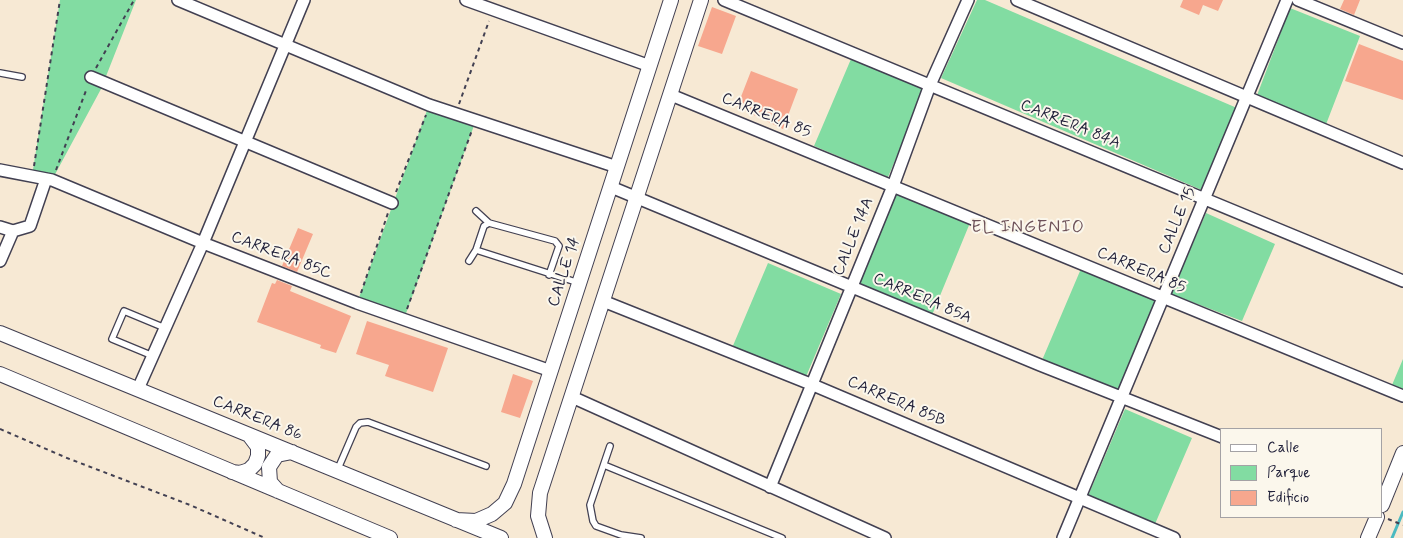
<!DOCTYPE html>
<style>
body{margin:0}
#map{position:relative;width:1403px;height:538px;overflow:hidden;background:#f7e9d4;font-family:Mynerve,sans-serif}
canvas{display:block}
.legend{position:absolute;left:1220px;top:428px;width:162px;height:90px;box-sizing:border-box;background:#fbf7ec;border:1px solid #a4a2a5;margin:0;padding:6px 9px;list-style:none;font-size:15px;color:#22223b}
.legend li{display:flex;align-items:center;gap:10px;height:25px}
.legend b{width:25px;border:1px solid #a4a2a5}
</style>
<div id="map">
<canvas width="1403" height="538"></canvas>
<ul class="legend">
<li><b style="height:6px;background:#fff"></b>Calle</li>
<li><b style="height:14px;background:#82dca2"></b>Parque</li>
<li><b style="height:14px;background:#f7a78e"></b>Edificio</li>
</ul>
</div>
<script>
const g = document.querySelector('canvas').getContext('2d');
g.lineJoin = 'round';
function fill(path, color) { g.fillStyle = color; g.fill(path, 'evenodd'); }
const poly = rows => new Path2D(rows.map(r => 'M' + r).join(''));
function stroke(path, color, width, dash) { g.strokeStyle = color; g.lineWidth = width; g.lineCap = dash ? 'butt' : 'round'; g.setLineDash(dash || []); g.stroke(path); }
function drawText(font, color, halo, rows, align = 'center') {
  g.font = font + ' Mynerve,sans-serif'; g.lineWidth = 4; g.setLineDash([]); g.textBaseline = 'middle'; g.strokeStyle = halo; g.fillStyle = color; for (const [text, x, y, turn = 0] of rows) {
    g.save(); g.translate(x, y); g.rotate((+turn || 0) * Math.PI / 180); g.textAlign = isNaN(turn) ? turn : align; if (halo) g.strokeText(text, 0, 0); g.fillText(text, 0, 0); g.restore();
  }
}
const green = poly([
 [60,0,136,0,101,89,52,180,32,176],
 [977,0,985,0,1237,108,1204,191,941,78],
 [1290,8,1360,36,1325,127,1256,98],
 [851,59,925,90,888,177,814,146],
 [429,105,476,120,404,319,357,303],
 [893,186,972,218,930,320,851,287],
 [1206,213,1275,244,1242,321,1171,294],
 [768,263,841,294,805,379,732,348],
 [1083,264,1163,298,1122,396,1040,365],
 [1403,359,1403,389,1392,385],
 [1125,409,1192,438,1155,524,1088,496]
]);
const stream = poly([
 [1392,538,1403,512]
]);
const building = poly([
 [1183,0,1223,0,1218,11,1203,5,1199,15,1180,7],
 [1344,0,1360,0,1354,15,1340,9],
 [712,7,736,16,722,54,698,46],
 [1359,44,1403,61,1403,100,1345,81],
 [751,71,798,89,783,129,737,107],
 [298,228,313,234,297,272,282,266],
 [277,280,292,286,290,291,351,316,336,353,320,348,321,345,257,322,272,283,275,284],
 [367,321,448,348,433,392,385,376,389,365,356,354],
 [513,374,533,381,520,418,501,412]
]);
const path = poly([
 [96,68,134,0],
 [459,104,489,21],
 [34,166,60,0],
 [56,170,87,88],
 [396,192,426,115],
 [361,293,388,213],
 [407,309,472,130],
 [0,429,67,458,190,505,265,538],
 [1388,519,1403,525]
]);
const service = poly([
 [0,73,22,77],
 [476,211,489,223,555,241,559,246,549,275],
 [476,250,579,283],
 [469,261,476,250,484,226,489,223],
 [153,356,112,339,124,311,165,328],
 [610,446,590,505,593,521,596,526,621,535,641,538],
 [604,465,782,538],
 [337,471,356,427,360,423,368,422,486,466]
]);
const minor = poly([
 [178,0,429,105,617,167],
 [466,0,650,66],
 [724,0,1403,281],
 [1017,0,1403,163],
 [1298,0,1403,43],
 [91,77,392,203],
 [671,95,1403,396],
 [0,170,52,180,203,243,357,303,551,371],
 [611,187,1040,365,1222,437],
 [0,227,13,231,30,226,46,179],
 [0,261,13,231],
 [603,301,813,385,1174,538],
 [138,389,203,243,304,0],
 [572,397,885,538],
 [770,487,893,186,930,85,968,0],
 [1063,538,1287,0]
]);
const tertiary = poly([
 [0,333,501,538],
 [0,374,390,538],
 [232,472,240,473,249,470,255,464,258,456,258,447,249,435],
 [278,491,270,482,269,467,277,455,292,452],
 [1382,505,1403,453],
 [456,520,476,521,492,514,505,503,514,484,671,0],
 [545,538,538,516,540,493,701,0],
 [1368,538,1377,517]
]);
const streetNames = [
 ["CARRERA 85",766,116,22],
 ["CARRERA 84A",1070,125,22],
 ["CALLE 15",1178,221,-67],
 ["CALLE 14A",854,237,-68],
 ["CARRERA 85C",281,256,21],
 ["CARRERA 85",1141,271,23],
 ["CALLE 14",565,272,-72],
 ["CARRERA 85A",922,299,23],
 ["CARRERA 85B",896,402,23],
 ["CARRERA 86",257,419,22]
];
const neighbourhoodNames = [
 ["EL INGENIO",1028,228]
];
fill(green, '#82dca2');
stroke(stream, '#4bbac1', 3);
fill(building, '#f7a78e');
stroke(service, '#424052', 8);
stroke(minor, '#424052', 14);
stroke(tertiary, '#424052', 16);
stroke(path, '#424052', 2, [4, 4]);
stroke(service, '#fff', 5.5);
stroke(minor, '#fff', 11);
stroke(tertiary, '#fff', 14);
drawText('16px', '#22223b', '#fbf7ec', streetNames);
g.letterSpacing = '1px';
drawText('18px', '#6d5158', '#fbf7ec', neighbourhoodNames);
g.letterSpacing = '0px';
</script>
